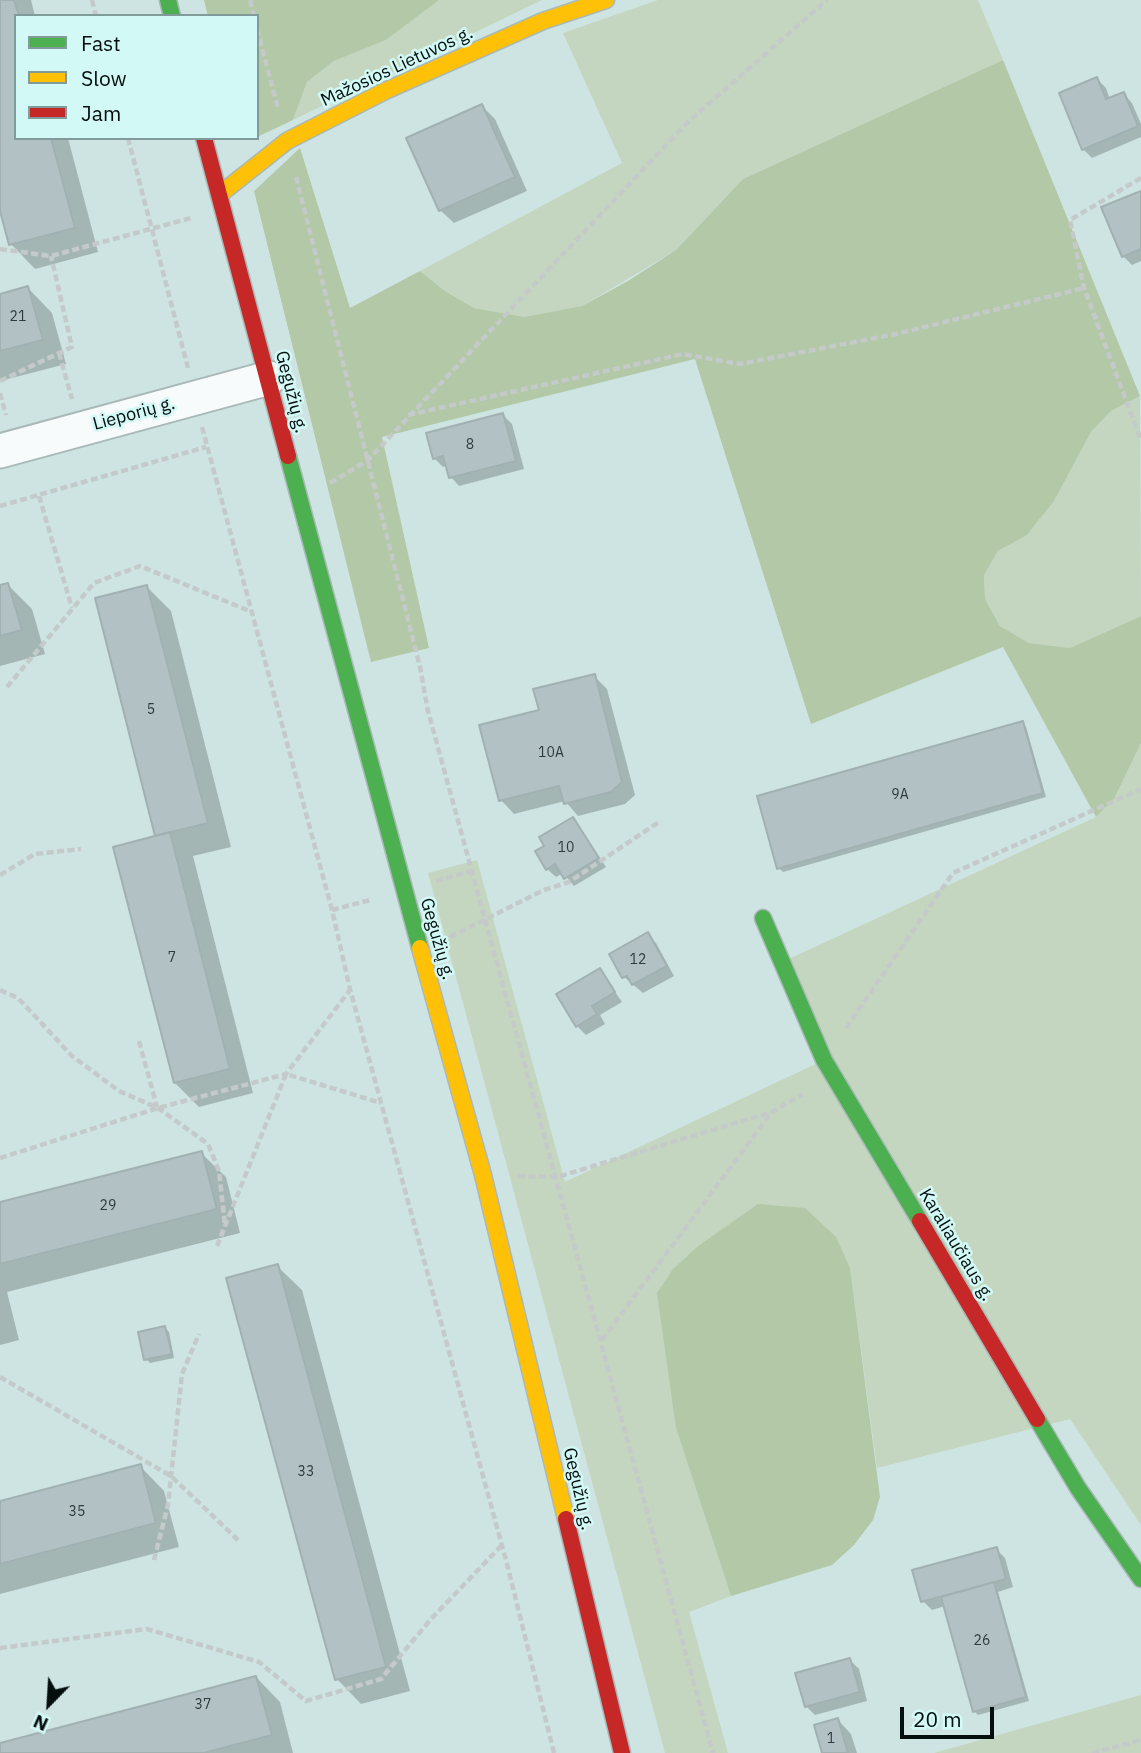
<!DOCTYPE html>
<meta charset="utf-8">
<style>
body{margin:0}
#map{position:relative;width:1141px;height:1753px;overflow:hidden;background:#cee4e2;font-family:"IBM Plex Sans",sans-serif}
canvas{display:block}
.legend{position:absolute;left:14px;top:14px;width:245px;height:126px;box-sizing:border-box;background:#d3f9f6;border:2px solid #809b99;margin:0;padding:9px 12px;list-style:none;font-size:21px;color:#030e0d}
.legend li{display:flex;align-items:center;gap:14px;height:35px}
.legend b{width:35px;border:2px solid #809b99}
.north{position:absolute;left:14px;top:1669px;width:70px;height:70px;-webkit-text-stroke:5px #d3f9f6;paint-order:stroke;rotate:204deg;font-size:19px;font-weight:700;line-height:28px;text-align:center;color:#030e0d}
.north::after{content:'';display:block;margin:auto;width:24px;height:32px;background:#030e0d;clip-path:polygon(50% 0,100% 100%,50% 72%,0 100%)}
.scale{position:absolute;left:900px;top:1707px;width:94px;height:32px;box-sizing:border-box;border:4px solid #030e0d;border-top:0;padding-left:9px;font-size:21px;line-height:24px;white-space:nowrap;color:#030e0d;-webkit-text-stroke:5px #d3f9f6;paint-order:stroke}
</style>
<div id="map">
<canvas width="1141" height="1753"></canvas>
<ul class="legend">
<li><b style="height:9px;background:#4caf50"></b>Fast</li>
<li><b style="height:9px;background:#ffc107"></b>Slow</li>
<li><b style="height:9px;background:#c62828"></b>Jam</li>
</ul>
<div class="north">N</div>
<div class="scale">20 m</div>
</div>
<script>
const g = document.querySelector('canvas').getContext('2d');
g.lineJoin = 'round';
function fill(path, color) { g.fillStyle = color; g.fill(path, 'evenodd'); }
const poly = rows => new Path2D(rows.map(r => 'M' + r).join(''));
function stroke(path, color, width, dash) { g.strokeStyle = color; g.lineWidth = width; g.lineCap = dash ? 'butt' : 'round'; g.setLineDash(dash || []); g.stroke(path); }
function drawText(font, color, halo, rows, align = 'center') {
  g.font = font + ' "IBM Plex Sans",sans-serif'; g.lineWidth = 5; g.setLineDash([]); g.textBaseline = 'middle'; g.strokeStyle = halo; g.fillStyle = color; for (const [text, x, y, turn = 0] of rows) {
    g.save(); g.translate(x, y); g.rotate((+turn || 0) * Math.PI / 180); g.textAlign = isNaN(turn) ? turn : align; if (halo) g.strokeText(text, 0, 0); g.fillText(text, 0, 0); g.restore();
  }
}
const green = poly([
 [439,0,542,0,293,120,307,82,334,61,386,40],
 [658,0,978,0,1003,60,743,179,676,250,582,306,524,317,474,308,445,291,420,271,622,163,563,33],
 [1140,396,1141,616,1070,648,1029,643,1000,626,985,599,984,575,998,551,1027,535,1054,501,1091,432,1111,411],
 [1141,743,1141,1525,1070,1419,877,1468,850,1268,835,1237,758,1205,698,1246,673,1269,676,1428,731,1596,689,1612,728,1753,665,1753,428,873,477,860,565,1182,824,1060,780,963,1096,817,1114,799],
 [1141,1695,1141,1753,934,1753]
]);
const forest = poly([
 [204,0,439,0,386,40,334,61,307,82,293,120,257,137,257,16,208,16],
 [1003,60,1140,396,1111,411,1091,432,1054,501,1027,535,998,551,984,575,985,599,1000,626,1029,643,1070,648,1141,616,1141,743,1114,799,1096,817,1003,647,811,724,695,359,382,437,429,648,371,662,254,191,300,148,350,308,420,271,445,291,474,308,524,317,582,306,628,281,676,250,743,179],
 [758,1204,805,1208,836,1237,850,1268,880,1497,873,1520,854,1545,832,1565,731,1596,676,1428,657,1293,673,1269,698,1246]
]);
const shadow = poly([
 [0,0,31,0,35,16,16,16,16,138,68,138,98,252,35,269,11,244,0,205],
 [1097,79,1106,88,1110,100,1124,94,1132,103,1141,124,1141,137,1092,158,1083,149],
 [482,106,495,119,527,191,454,223,440,210],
 [1141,193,1141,261,1132,265,1123,256],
 [28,288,52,313,66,364,0,381,0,296],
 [503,415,512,424,524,469,459,486,451,477,448,465,443,467,434,458],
 [8,585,32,609,45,654,0,666,0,587],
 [147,587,171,611,231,847,193,856,253,1093,199,1107,175,1083,158,837],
 [594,676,607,689,635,795,625,804,578,816,565,801,514,814,501,800],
 [1022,723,1026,727,1046,797,783,872,779,868],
 [573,819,606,867,574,886,563,873,556,877,547,869],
 [647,934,656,943,674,976,643,993,624,977],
 [600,970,622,1002,600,1015,605,1024,586,1035,577,1026],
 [201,1153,226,1177,240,1233,7,1292,19,1340,0,1345,0,1204],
 [277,1266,302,1290,410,1691,361,1704,337,1679],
 [165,1328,169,1332,174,1358,150,1363,146,1359],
 [140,1466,164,1491,179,1547,0,1594,0,1503],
 [996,1549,1005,1558,1013,1587,998,1592,1029,1701,978,1715,974,1711,945,1606,932,1610,923,1601],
 [850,1660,859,1669,867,1701,815,1715,806,1706],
 [256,1677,280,1702,293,1753,0,1753,0,1745],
 [838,1720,851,1734,857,1753,824,1753]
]);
const building = poly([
 [0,0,14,0,19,16,16,16,16,138,51,138,75,228,9,245,0,211,0,0],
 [1097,77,1106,99,1124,92,1138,126,1082,150,1059,93,1097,77],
 [482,104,515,177,439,211,406,138,482,104],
 [1141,191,1141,249,1122,257,1101,207,1141,191],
 [28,286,43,340,0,351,0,294,28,286],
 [503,413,516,461,449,478,443,456,433,459,426,433,503,413],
 [8,583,22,630,0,636,0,585,8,583],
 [147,585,208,823,155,836,95,598,147,585],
 [595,674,622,782,611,792,564,804,559,786,499,801,479,725,539,710,533,689,595,674],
 [1023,721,1043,793,777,869,757,796,1023,721],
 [573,817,599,858,564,879,555,864,546,870,535,851,544,846,539,837,573,817],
 [170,832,230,1069,174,1083,113,847,170,832],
 [648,932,667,966,632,985,627,976,622,978,609,954,648,932],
 [600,968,615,992,592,1006,597,1014,576,1027,556,994,600,968],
 [202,1151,217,1209,0,1264,0,1202,202,1151],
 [278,1264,386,1667,335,1680,226,1278,278,1264],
 [165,1326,172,1354,144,1360,138,1332,165,1326],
 [141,1464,156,1523,0,1564,0,1501,141,1464],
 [997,1547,1006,1579,921,1602,912,1570,997,1547],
 [994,1582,1026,1697,973,1712,941,1597,994,1582],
 [850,1658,860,1692,805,1707,795,1673,850,1658],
 [256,1676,272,1735,204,1753,0,1753,0,1743,256,1676],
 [838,1718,848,1753,822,1753,814,1725,838,1718]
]);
const path = poly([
 [92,0,96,16],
 [250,0,254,16],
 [257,29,278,108],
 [128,138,188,368],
 [296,177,420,667,428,711,713,1753],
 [1141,178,1070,220,1084,288,1141,440],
 [0,249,51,256,191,218],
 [59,353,72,399],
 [0,381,72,347,51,256],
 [0,393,6,415],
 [408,415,683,354,740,364,896,334,1084,288],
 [202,427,332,910,350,989,507,1564,554,1753],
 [330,483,367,461,689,121,827,0],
 [39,496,72,608],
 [0,506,206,447],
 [7,687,94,583,140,566,252,612],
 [0,875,35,854,81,849],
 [436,881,472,871],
 [332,910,370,900],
 [450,937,544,890,569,882,659,822],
 [0,990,18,998,72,1056,119,1091,158,1108,208,1144,219,1171,225,1225],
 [846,1028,953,873,1141,789],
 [139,1041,157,1107],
 [0,1158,158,1108,286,1074,350,990],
 [518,1176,557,1177,772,1112,803,1094],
 [217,1246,286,1074,381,1103],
 [602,1340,771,1113],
 [0,1377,171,1476,238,1540],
 [154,1560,168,1505,182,1374,199,1334],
 [0,1648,147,1629,259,1662,306,1701,381,1679,431,1619,502,1545],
 [1092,1753,1141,1740]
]);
const street = poly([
 [0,451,269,378]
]);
const fast = poly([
 [168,0,172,16],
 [288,456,420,948],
 [763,918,824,1060,920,1221],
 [1037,1419,1078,1488,1141,1579]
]);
const slow = poly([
 [219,195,287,141,385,91,543,21,606,0],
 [420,948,483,1175,566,1519]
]);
const jam = poly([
 [204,138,288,456],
 [920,1221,1037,1419],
 [566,1519,622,1753]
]);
const numberNames = [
 ["21",18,317],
 ["8",470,445],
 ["5",151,710],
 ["10A",551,753],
 ["9A",900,795],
 ["10",566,848],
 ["7",172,958],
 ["12",638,960],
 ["29",108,1206],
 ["33",306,1472],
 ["35",77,1512],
 ["26",982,1641],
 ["37",203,1705],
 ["1",831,1739]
];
const streetNames = [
 ["Mažosios Lietuvos g.",397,67,-25],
 ["Gegužių g.",291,392,76],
 ["Lieporių g.",134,414,-15],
 ["Gegužių g.",437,939,74],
 ["Karaliaučiaus g.",956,1245,59],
 ["Gegužių g.",578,1489,77]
];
fill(green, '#c4d6bf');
fill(forest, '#b2c8a6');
fill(shadow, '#0003');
fill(building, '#b2c2c4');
stroke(building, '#a1b1b2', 2);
stroke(street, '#a9b9b8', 37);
stroke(fast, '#a9b9b8', 19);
stroke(slow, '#a9b9b8', 19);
stroke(jam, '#a9b9b8', 19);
stroke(path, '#c4cac9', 4.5, [7, 3.5]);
stroke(street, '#f8fbfb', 33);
stroke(fast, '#4caf50', 16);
stroke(slow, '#ffc107', 16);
stroke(jam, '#c62828', 16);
drawText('14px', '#2f3b3b', null, numberNames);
drawText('18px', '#030e0d', '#d3f9f6', streetNames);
</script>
